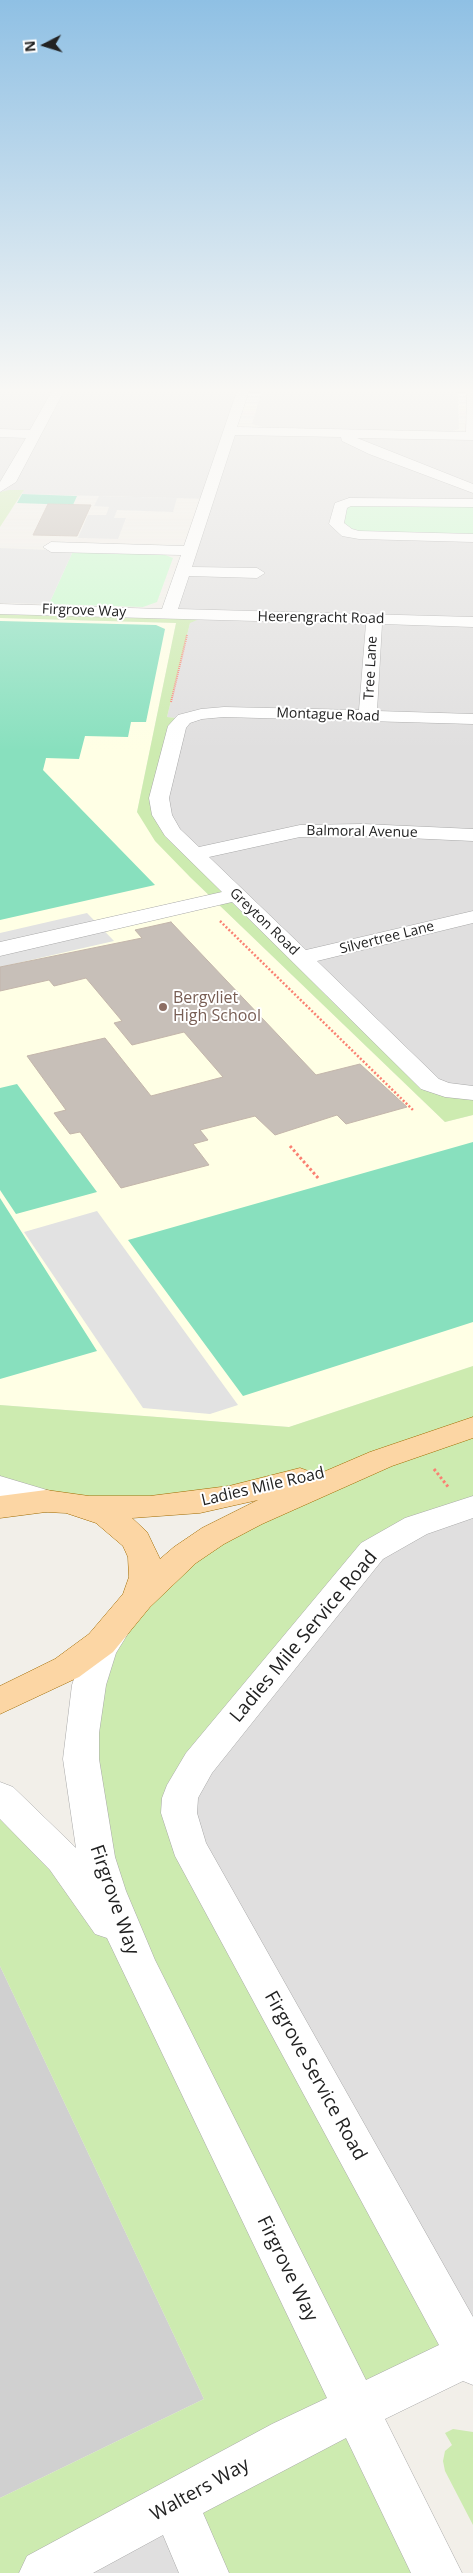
<!DOCTYPE html>
<style>
body{margin:0}
#map{position:relative;width:473px;height:2573px;overflow:hidden;background:#f2efe9;font-family:"Open Sans",sans-serif}
canvas{display:block}
.north{position:absolute;left:20px;top:20px;width:50px;height:50px;-webkit-text-stroke:4px #fff;paint-order:stroke;rotate:265deg;font-size:14px;font-weight:700;line-height:20px;text-align:center;color:#222}
.north::after{content:'';display:block;margin:auto;width:18px;height:22px;background:#222;clip-path:polygon(50% 0,100% 100%,50% 72%,0 100%)}
</style>
<div id="map">
<canvas width="473" height="2573"></canvas>
<div class="north">N</div>
</div>
<script>
const g = document.querySelector('canvas').getContext('2d');
g.lineJoin = 'round';
function fill(path, color) { g.fillStyle = color; g.fill(path, 'evenodd'); }
const poly = rows => new Path2D(rows.map(r => 'M' + r).join(''));
function stroke(path, color, width, dash) { g.strokeStyle = color; g.lineWidth = width; g.lineCap = dash ? 'butt' : 'round'; g.setLineDash(dash || []); g.stroke(path); }
function drawText(font, color, halo, rows, align = 'center') {
  g.font = font + ' "Open Sans",sans-serif'; g.lineWidth = 4; g.setLineDash([]); g.textBaseline = 'middle'; g.strokeStyle = halo; g.fillStyle = color; for (const [text, x, y, turn = 0] of rows) {
    g.save(); g.translate(x, y); g.rotate((+turn || 0) * Math.PI / 180); g.textAlign = isNaN(turn) ? turn : align; if (halo) g.strokeText(text, 0, 0); g.fillText(text, 0, 0); g.restore();
  }
}
const residential = poly([
 [0,391,243,391,230,430,472,436,473,391,473,1093,445,1090,162,815,183,719,167,717,190,623,169,613,207,499,22,494,23,490,0,492],
 [262,391,458,391,459,429,449,432,262,427,252,424],
 [473,1507,473,2362,179,1813,392,1538],
 [175,2505,204,2573,44,2573]
]);
const education = poly([
 [0,618,176,623,137,812,190,877,445,1122,473,1115,473,1366,289,1427,0,1405]
]);
const religious = poly([
 [0,1966,204,2399,0,2498]
]);
const grass = poly([
 [9,490,24,490,0,527,0,492],
 [0,609,197,614,197,620,190,623,167,717,184,719,162,815,430,1084,473,1093,473,1115,445,1122,190,877,155,841,137,812,176,623,0,618],
 [473,1366,473,1507,392,1538,180,1798,469,2354,357,2410,437,2573,204,2573,174,2505,44,2573,0,2573,0,2498,204,2399,0,1966,0,1797,93,1899,82,1733,138,1599,320,1474,150,1507,0,1487,0,1405,289,1427],
 [453,2429,473,2432,473,2525,445,2471,443,2461,445,2451,452,2445,445,2433]
]);
const park = poly([
 [473,503,473,538,374,536,340,529,340,506],
 [73,551,160,553,173,558,157,602,143,607,49,604]
]);
const pitch = poly([
 [22,494,77,496,73,505,17,503],
 [0,621,156,625,165,629,146,722,131,722,128,737,85,736,79,759,46,758,43,770,155,885,0,920],
 [17,1084,97,1192,16,1214,0,1190,0,1088],
 [473,1142,473,1322,243,1396,128,1240],
 [0,1198,97,1351,0,1379]
]);
const parking = poly([
 [99,496,177,498,173,512,117,510,114,518,126,518,118,539,78,538,88,515,106,515,109,507,94,506],
 [0,548,73,551,49,604,0,603],
 [87,913,114,941,0,967,0,933],
 [97,1211,238,1405,210,1414,143,1408,24,1232]
]);
const building = poly([
 [48,504,91,505,77,536,33,535,48,504],
 [171,922,316,1075,360,1064,407,1107,346,1124,337,1115,275,1135,255,1116,200,1130,208,1140,193,1144,209,1165,121,1188,80,1132,70,1134,54,1113,66,1110,27,1056,105,1038,151,1096,223,1077,184,1032,132,1045,114,1023,122,1021,86,978,54,986,49,980,0,991,0,967,142,938,135,930,171,922]
]);
const pathFar2 = poly([
 [171,702,187,635]
]);
const pathFar1 = poly([
 [220,921,414,1111]
]);
const path = poly([
 [290,1146,319,1179],
 [434,1469,449,1488]
]);
const minor = poly([
 [52,391,64,391,16,482,0,492,0,482,26,438,0,437,0,429,30,430,52,391],
 [237,391,249,391,237,427,466,432,467,391,473,391,473,440,357,438,473,484,473,493,369,454,342,441,341,437,235,435,192,567,257,568,265,573,257,578,189,576,178,609,473,617,473,627,382,624,377,711,473,714,473,724,224,717,202,719,190,723,186,728,169,798,172,815,180,829,199,847,300,825,363,824,473,829,473,841,363,836,300,837,209,857,306,950,473,911,473,923,317,961,439,1079,449,1083,473,1086,473,1100,445,1097,421,1089,232,902,0,956,0,942,222,892,165,836,152,815,149,798,168,726,178,715,201,709,224,707,359,710,366,624,0,614,0,604,162,609,181,555,51,552,43,547,51,542,184,546,237,391],
 [349,498,473,499,473,507,351,506,347,508,344,523,352,529,359,531,473,534,473,542,359,539,342,536,329,524,335,503,349,498],
 [0,1476,57,1493,62,1501,57,1509,46,1512,0,1498,0,1476],
 [473,1496,473,1518,427,1534,383,1559,212,1773,198,1798,197,1813,206,1843,473,2317,473,2385,463,2381,385,2419,462,2573,411,2573,346,2438,203,2513,229,2573,179,2573,163,2535,93,2573,19,2573,27,2556,272,2424,327,2398,107,1938,95,1934,50,1870,0,1819,0,1782,13,1787,76,1848,63,1759,72,1685,83,1652,100,1623,112,1620,124,1623,129,1632,116,1653,106,1685,99,1733,99,1759,115,1857,126,1891,155,1960,366,2380,439,2345,175,1856,161,1813,162,1798,167,1785,186,1753,361,1543,405,1518,473,1496]
]);
const major = poly([
 [473,1417,473,1438,392,1466,262,1524,224,1544,196,1563,150,1607,113,1652,79,1677,0,1714,0,1686,55,1659,89,1634,123,1594,129,1577,128,1557,123,1546,96,1523,66,1513,46,1512,0,1518,0,1496,46,1490,89,1496,150,1496,229,1486,300,1468,311,1472,314,1476,370,1452,473,1417],
 [258,1500,202,1528,174,1547,160,1559,147,1532,132,1518,200,1513,258,1500]
]);
const markers = [
 [163,1007,5,"#8d6e63"]
];
const farStreetnames = [
 ["Firgrove Way",84,611,2],
 ["Heerengracht Road",321,618,1],
 ["Tree Lane",371,668,-87],
 ["Montague Road",328,715,2],
 ["Balmoral Avenue",362,832,1],
 ["Greyton Road",264,922,44],
 ["Silvertree Lane",387,938,-14]
];
const educationNames = [
 ["Bergvliet",173,998],
 ["High School",173,1016]
];
const streetNames = [
 ["Ladies Mile Road",263,1487,-13]
];
const nearStreetnames = [
 ["Ladies Mile Service Road",304,1637,-50],
 ["Firgrove Way",114,1900,71],
 ["Firgrove Service Road",315,2076,61],
 ["Firgrove Way",287,2269,64],
 ["Walters Way",200,2490,-29]
];
fill(residential, '#e0dfdf');
fill(education, '#ffffe5');
fill(religious, '#d0d0d0');
fill(grass, '#cdebb0');
fill(park, '#c8facc');
fill(pitch, '#88e0be');
fill(parking, '#e2e2e2');
fill(building, '#c7bfb8');
stroke(building, '#c4b6ab', 1);
stroke(minor, '#a9a9a9', 1);
stroke(major, '#a06b00', 1);
stroke(pathFar2, '#fa8072', 2, [1, 1]);
stroke(pathFar1, '#fa8072', 2.5, [2, 2]);
stroke(path, '#fa8072', 3, [2.5, 2.5]);
fill(minor, '#fff');
fill(major, '#fcd6a4');
const sky = g.createLinearGradient(0, 0, 0, 751);
sky.addColorStop(0, '#8fc0e4');
sky.addColorStop(0.52, '#f9f8f5');
sky.addColorStop(1, '#f9f8f500');
g.fillStyle = sky;
g.fillRect(0, 0, 473, 751);
for (const [x, y, r, color] of markers) { const dot = new Path2D(); dot.arc(x, y, r, 0, 2 * Math.PI); g.fillStyle = color; g.fill(dot); stroke(dot, '#fff', 2); }
drawText('14px', '#222', '#fff', farStreetnames);
drawText('16px', '#785e54', '#fff', educationNames, 'left');
drawText('16px', '#222', '#fff', streetNames);
drawText('19px', '#222', '#fff', nearStreetnames);
</script>
